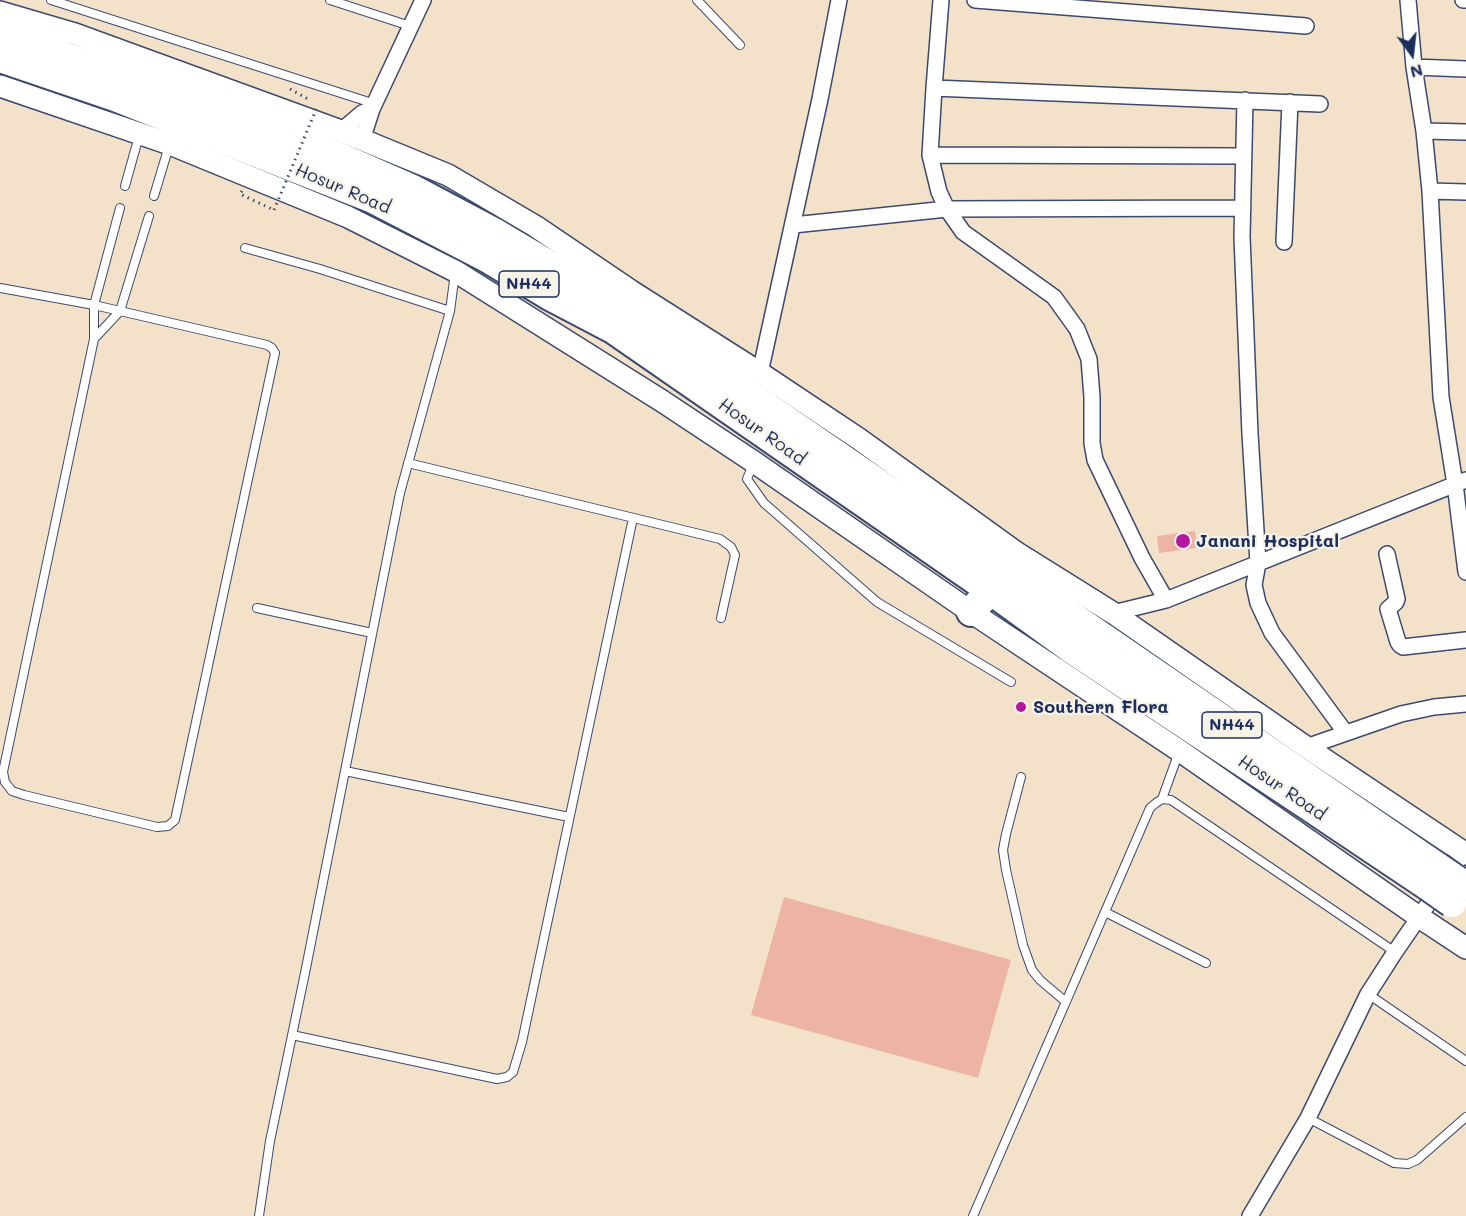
<!DOCTYPE html>
<style>
body{margin:0}
#map{position:relative;width:1466px;height:1216px;overflow:hidden;background:#f3e2c9;font-family:Mali,sans-serif}
canvas{display:block}
.north{position:absolute;left:1382px;top:24px;width:60px;height:60px;-webkit-text-stroke:4px #f7f3e8;paint-order:stroke;rotate:165deg;font-size:16px;font-weight:700;line-height:24px;text-align:center;color:#1b2f5e}
.north::after{content:'';display:block;margin:auto;width:21px;height:27px;background:#1b2f5e;clip-path:polygon(50% 0,100% 100%,50% 72%,0 100%)}
</style>
<div id="map">
<canvas width="1466" height="1216"></canvas>
<div class="north">N</div>
</div>
<script>
const g = document.querySelector('canvas').getContext('2d');
g.lineJoin = 'round';
function fill(path, color) { g.fillStyle = color; g.fill(path, 'evenodd'); }
const poly = rows => new Path2D(rows.map(r => 'M' + r).join(''));
function stroke(path, color, width, dash) { g.strokeStyle = color; g.lineWidth = width; g.lineCap = dash ? 'butt' : 'round'; g.setLineDash(dash || []); g.stroke(path); }
function drawText(font, color, halo, rows, align = 'center') {
  g.font = font + ' Mali,sans-serif'; g.lineWidth = 4.5; g.setLineDash([]); g.textBaseline = 'middle'; g.strokeStyle = halo; g.fillStyle = color; for (const [text, x, y, turn = 0] of rows) {
    g.save(); g.translate(x, y); g.rotate((+turn || 0) * Math.PI / 180); g.textAlign = isNaN(turn) ? turn : align; if (halo) g.strokeText(text, 0, 0); g.fillText(text, 0, 0); g.restore();
  }
}
const building = poly([
 [1195,531,1197,548,1159,553,1157,536],
 [784,897,1011,960,978,1078,751,1015]
]);
const path = poly([
 [290,89,308,99],
 [242,191,240,194,274,210]
]);
const lane = poly([
 [51,0,375,104],
 [330,0,410,26],
 [697,0,740,45],
 [125,186,139,136],
 [154,196,169,146],
 [245,248,320,269,450,311],
 [0,288,94,305,267,345,272,348,275,353,175,820,168,826,157,827,24,795,12,791,5,782,3,772,94,339,94,305,120,208],
 [94,339,120,311,149,216],
 [408,463,720,539,731,547,735,555,721,618],
 [753,464,747,479,764,503,877,602,1011,682],
 [257,608,372,633],
 [345,771,569,817],
 [1021,777,1006,834,1003,850,1006,870,1023,945,1032,970,1040,980,1066,1002],
 [1162,799,1179,752],
 [1105,912,1206,963],
 [1368,994,1466,1061],
 [292,1035,497,1079,507,1077,513,1072,522,1042,633,518],
 [1308,1118,1394,1163,1408,1164,1417,1160,1466,1117],
 [259,1216,270,1141,305,973,400,493,450,311,455,273],
 [973,1216,1150,808,1156,803,1162,799,1171,800,1395,952]
]);
const street = poly([
 [941,0,934,88,930,155,939,192,947,209,963,232,1054,297,1077,329,1089,359,1092,397,1092,443,1095,460,1142,558,1166,600],
 [975,0,1306,26],
 [1408,0,1414,67,1424,131,1430,191,1441,397,1455,484,1466,572],
 [1463,0,1466,0],
 [1414,67,1466,69],
 [934,88,1320,104],
 [1245,100,1242,237,1250,434,1258,563,1254,585,1258,603,1272,633,1345,732],
 [341,131,362,113,372,109],
 [1424,131,1466,132],
 [362,140,372,109,423,0],
 [930,155,1244,156],
 [1430,191,1466,192],
 [793,225,947,209,1243,208],
 [1284,242,1290,102],
 [760,373,820,99,839,0],
 [1387,554,1397,599,1396,602,1388,609,1398,642,1400,645,1403,647,1466,640],
 [1113,613,1166,600,1466,480],
 [1306,747,1401,714,1434,707,1466,704],
 [1250,1216,1308,1118,1368,994,1395,952,1463,853]
]);
const secondary = poly([
 [0,12,75,34,341,131,448,175,535,226,631,291,760,373,859,439,1017,553,1113,613,1306,747,1466,854],
 [0,86,170,144,348,217,455,271,662,401,754,462,971,612,1180,751,1419,917,1466,948]
]);
const highway = poly([
 [0,34,108,71,329,152,413,189,494,232,612,302,671,341,1438,867],
 [0,58,115,97,373,199,487,258,550,296,613,329,990,590,1070,648,1304,803,1422,882],
 [971,612,990,590]
]);
const pathBridge = poly([
 [274,210,318,105]
]);
const highwayBridge = poly([
 [1438,867,1464,885],
 [1422,882,1452,903]
]);
const markers = [
 [1183,541,8,"#b5179e"],
 [1021,707,6,"#b5179e"]
];
const shields = [
 [529,284,60],
 [1232,725,60]
];
const shieldNames = [
 ["NH44",529,284],
 ["NH44",1232,725]
];
const streetNames = [
 ["Hosur Road",343,189,23],
 ["Hosur Road",762,432,35],
 ["Hosur Road",1282,788,34]
];
const poiNames = [
 ["Janani Hospital",1196,541],
 ["Southern Flora",1033,707]
];
fill(building, '#edb4a6');
stroke(lane, '#3b4a6e', 10);
stroke(street, '#3b4a6e', 18);
stroke(secondary, '#3b4a6e', 24);
stroke(highway, '#3b4a6e', 32);
stroke(path, '#3b4a6e', 3, [1.5, 4.5]);
stroke(lane, '#fff', 8);
stroke(street, '#fff', 15);
stroke(secondary, '#fff', 21);
stroke(highway, '#fff', 28);
stroke(highwayBridge, '#3b4a6e', 32, []);
stroke(pathBridge, '#3b4a6e', 3, [1.5, 4.5]);
stroke(highwayBridge, '#fff', 28);
for (const [x, y, r, color] of markers) { const dot = new Path2D(); dot.arc(x, y, r, 0, 2 * Math.PI); g.fillStyle = color; g.fill(dot); stroke(dot, '#f7f3e8', 2); }
for (const [x, y, w] of shields) { const box = new Path2D(); box.roundRect(x - w / 2, y - 13, w, 26, 4.5); g.fillStyle = '#f7f3e8'; g.fill(box); stroke(box, '#1b2f5e', 1.5); }
drawText('bold 16px', '#1b2f5e', null, shieldNames);
drawText('18px', '#1b2f5e', '#f7f3e8', streetNames);
drawText('bold 18px', '#1b2f5e', '#f7f3e8', poiNames, 'left');
</script>
